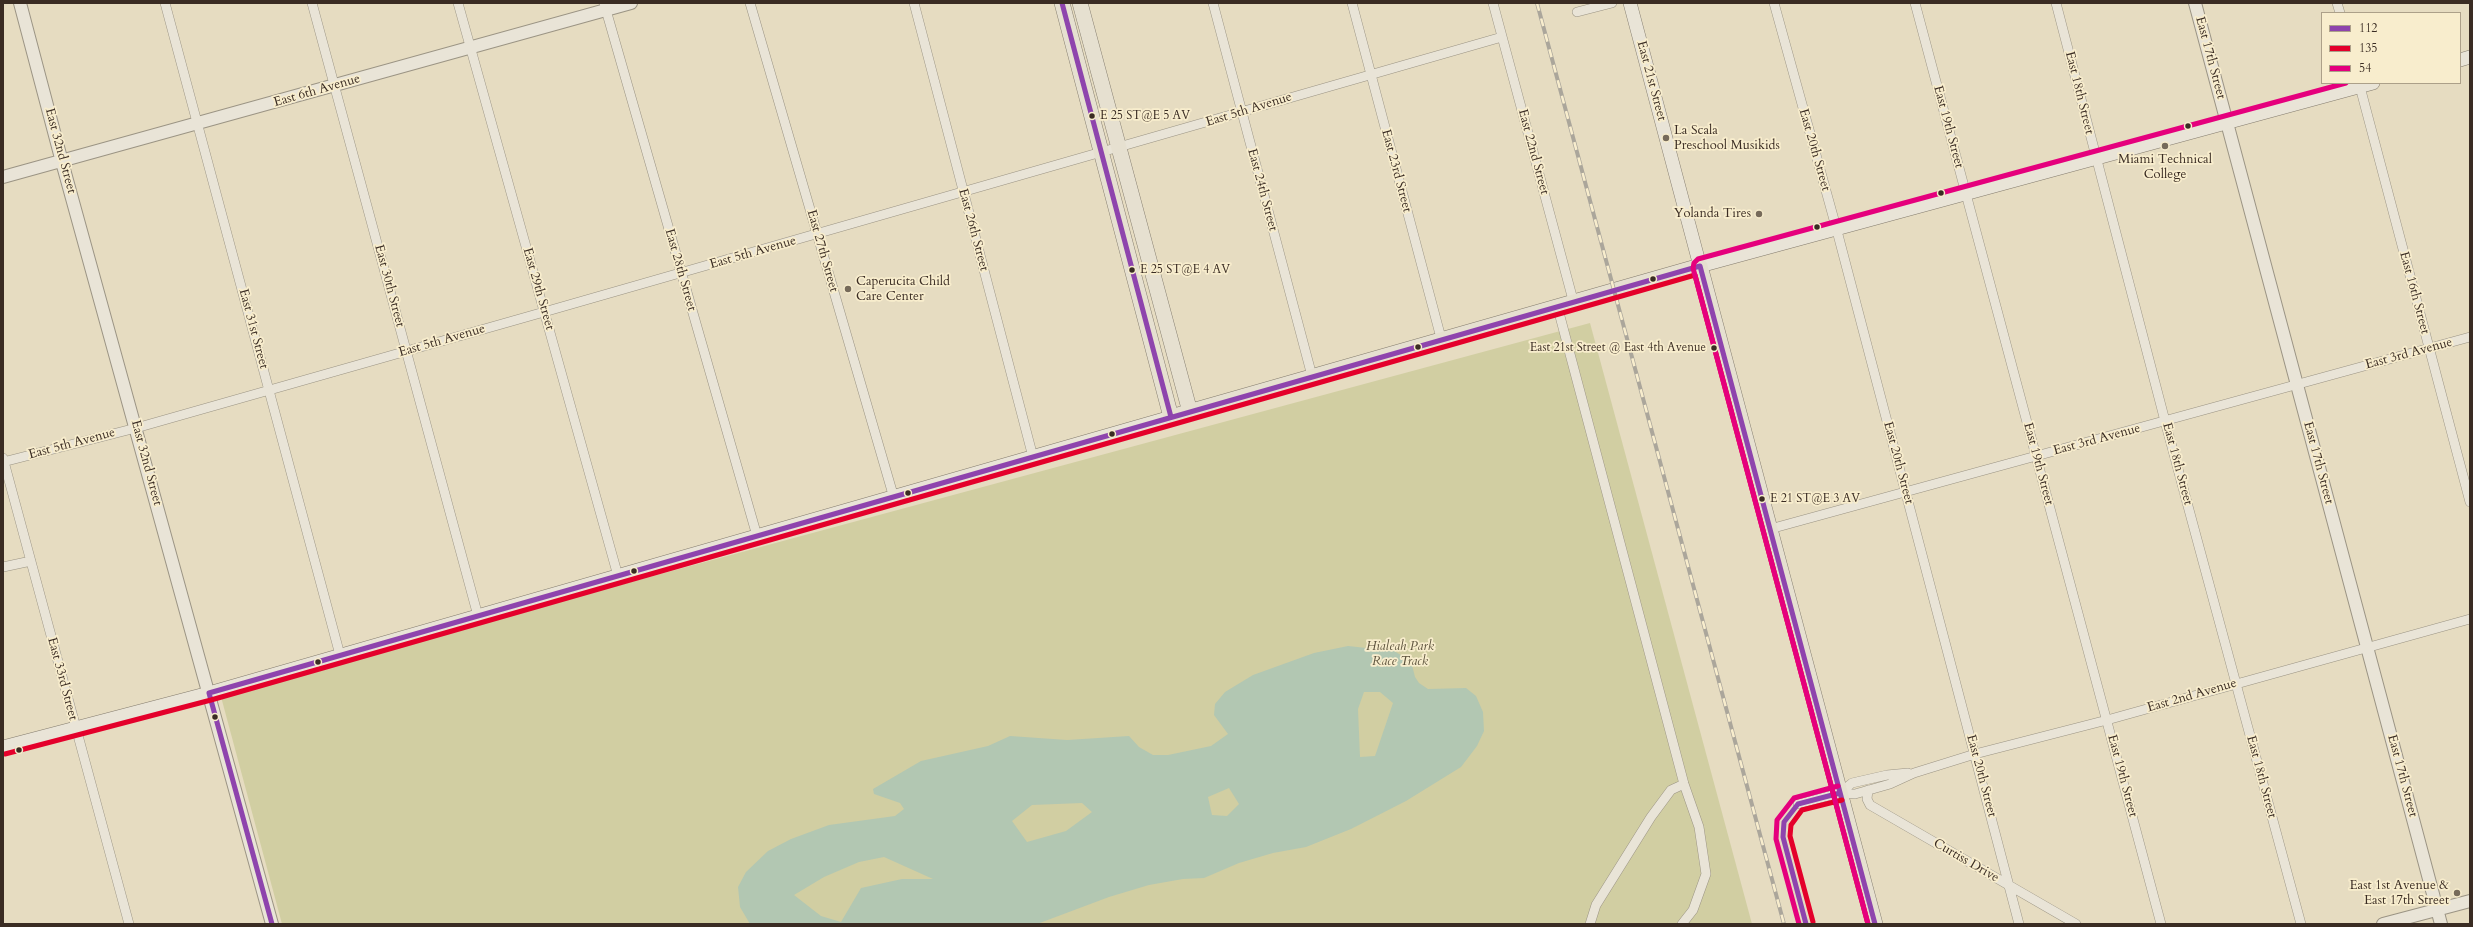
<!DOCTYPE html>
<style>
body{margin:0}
#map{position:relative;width:2473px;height:927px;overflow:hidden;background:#e6dcc1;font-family:Cardo,serif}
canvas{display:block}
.frame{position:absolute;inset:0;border:4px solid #3a2c23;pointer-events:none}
.legend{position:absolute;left:2321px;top:12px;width:140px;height:72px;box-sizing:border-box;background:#f8edcd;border:1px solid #aca089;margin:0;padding:5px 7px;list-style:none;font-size:12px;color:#3a2c23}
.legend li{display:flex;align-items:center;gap:8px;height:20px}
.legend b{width:20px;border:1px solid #aca089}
</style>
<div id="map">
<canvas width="2473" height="927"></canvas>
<div class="frame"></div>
<ul class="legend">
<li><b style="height:5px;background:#8e44ad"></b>112</li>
<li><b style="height:5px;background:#e4002b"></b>135</li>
<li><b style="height:5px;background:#e5007d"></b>54</li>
</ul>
</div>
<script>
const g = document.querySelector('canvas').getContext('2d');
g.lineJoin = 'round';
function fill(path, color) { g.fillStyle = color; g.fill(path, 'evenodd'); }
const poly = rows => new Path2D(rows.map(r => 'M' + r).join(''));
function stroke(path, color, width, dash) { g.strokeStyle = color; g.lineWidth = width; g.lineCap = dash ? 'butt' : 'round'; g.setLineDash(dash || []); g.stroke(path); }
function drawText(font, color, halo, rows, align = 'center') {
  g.font = font + ' Cardo,serif'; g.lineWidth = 3.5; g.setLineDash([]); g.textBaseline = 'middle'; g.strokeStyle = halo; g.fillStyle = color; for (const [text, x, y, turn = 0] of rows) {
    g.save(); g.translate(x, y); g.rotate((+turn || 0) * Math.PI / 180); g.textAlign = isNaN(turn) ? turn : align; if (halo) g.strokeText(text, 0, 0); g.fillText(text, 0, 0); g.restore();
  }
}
const green = poly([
 [1590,323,1752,924,282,924,220,693]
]);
const water = poly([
 [1348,646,1394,651,1411,661,1415,677,1419,683,1428,689,1466,688,1476,696,1483,712,1484,731,1477,746,1461,767,1406,801,1351,829,1306,847,1273,853,1239,863,1204,878,1183,879,1149,885,1109,897,1037,924,750,924,740,907,738,887,746,872,768,851,791,839,829,825,895,816,904,809,900,803,874,794,873,789,921,761,988,746,1010,736,1067,740,1129,736,1139,747,1153,755,1168,755,1211,746,1228,734,1214,715,1215,704,1225,692,1253,675,1314,653],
 [1364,692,1380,692,1393,703,1375,756,1360,757,1358,709],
 [1229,788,1239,804,1227,816,1212,815,1208,797],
 [1082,803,1092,812,1066,831,1027,842,1012,821,1032,805],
 [884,857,933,879,902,879,861,888,841,922,821,916,794,895,824,877,859,862]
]);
const minor = poly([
 [165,3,340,655],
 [312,3,478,616],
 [458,3,618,576],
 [604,3,757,536],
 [750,3,894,498],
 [914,3,1033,457],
 [1213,3,1312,376],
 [1352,3,1441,338],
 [1493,3,1573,300],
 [1774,3,1836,227,2019,924],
 [1915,3,2161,924],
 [2056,3,2165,421,2301,924],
 [2337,3,2340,13],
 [1577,12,1612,3],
 [2359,83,2470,502],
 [1557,305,1684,784,1699,827,1706,874,1693,910,1682,924],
 [3,458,129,924],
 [3,462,136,428,544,312,1502,37],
 [1770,529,2470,337],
 [3,567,31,561],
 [1868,790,1867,799,1870,805,2076,924],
 [1840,793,1852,783,1887,775,1908,773],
 [1798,804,1840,793,1855,794,1890,784,1914,773,1975,754,2107,720,2470,619],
 [1590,924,1596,905,1651,817,1671,790,1684,784]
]);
const tertiary = poly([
 [20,3,62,162,272,924],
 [2195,3,2441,924],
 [3,177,631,3],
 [2383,924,2470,901]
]);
const secondary = poly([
 [1630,3,1700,266,2373,83],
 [2460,60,2470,57],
 [3,747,209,693,1171,417]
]);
const primary = poly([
 [1062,3,1171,417,1700,266,1875,924],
 [1080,3,1190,412]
]);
const rail = poly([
 [1537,3,1784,924]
]);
const bus1 = poly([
 [1062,3,1171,417],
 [272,924,209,693,1700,266,1875,924],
 [1806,924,1783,837,1784,822,1798,804,1840,793]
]);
const bus2 = poly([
 [5,754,211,700,1695,275,1868,924],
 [1813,922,1790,836,1791,825,1802,810,1842,800]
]);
const bus3 = poly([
 [1799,924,1776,839,1777,820,1794,798,1838,786],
 [1868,924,1693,268,1694,263,1698,259,2346,83]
]);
const markers = [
 [1092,116,3.5,"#3a2c23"],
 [2188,126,3.5,"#3a2c23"],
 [1666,138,4,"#766a5a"],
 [2165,146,4,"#766a5a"],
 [1941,193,3.5,"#3a2c23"],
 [1759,214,4,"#766a5a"],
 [1817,227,3.5,"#3a2c23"],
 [1132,270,3.5,"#3a2c23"],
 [1653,279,3.5,"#3a2c23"],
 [848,289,4,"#766a5a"],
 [1418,347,3.5,"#3a2c23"],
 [1714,348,3.5,"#3a2c23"],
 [1112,434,3.5,"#3a2c23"],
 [908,493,3.5,"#3a2c23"],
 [1762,499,3.5,"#3a2c23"],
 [634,571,3.5,"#3a2c23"],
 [318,662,3.5,"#3a2c23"],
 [215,717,3.5,"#3a2c23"],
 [19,750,3.5,"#3a2c23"],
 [2457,893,4,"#766a5a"]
];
const busNames = [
 ["E 25 ST@E 5 AV",1100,116],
 ["E 25 ST@E 4 AV",1140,270],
 ["East 21st Street @ East 4th Avenue",1706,348,"right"],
 ["E 21 ST@E 3 AV",1770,499]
];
const streetNames = [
 ["East 17th Street",2210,58,75],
 ["East 21st Street",1651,81,75],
 ["East 6th Avenue",317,91,-16],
 ["East 18th Street",2079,93,76],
 ["East 5th Avenue",1249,110,-17],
 ["East 19th Street",1948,127,75],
 ["East 20th Street",1814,150,74],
 ["East 32nd Street",60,151,75],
 ["East 22nd Street",1533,152,75],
 ["East 23rd Street",1396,171,75],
 ["East 24th Street",1262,190,75],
 ["East 26th Street",973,230,75],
 ["East 27th Street",822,251,74],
 ["East 5th Avenue",753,253,-16],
 ["East 28th Street",680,270,74],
 ["East 30th Street",389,286,75],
 ["East 29th Street",538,289,74],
 ["East 16th Street",2414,293,75],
 ["East 31st Street",253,329,75],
 ["East 5th Avenue",442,341,-16],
 ["East 3rd Avenue",2409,354,-15],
 ["East 3rd Avenue",2097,440,-15],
 ["East 5th Avenue",72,444,-15],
 ["East 32nd Street",146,463,75],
 ["East 20th Street",1898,463,75],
 ["East 17th Street",2318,463,75],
 ["East 19th Street",2038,464,75],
 ["East 18th Street",2177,464,75],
 ["East 33rd Street",62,679,75],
 ["East 2nd Avenue",2192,696,-16],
 ["East 20th Street",1981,776,75],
 ["East 19th Street",2122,776,75],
 ["East 17th Street",2402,776,75],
 ["East 18th Street",2261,777,75],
 ["Curtiss Drive",1966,861,30]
];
const poiNames = [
 ["La Scala",1674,131],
 ["Preschool Musikids",1674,146],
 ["Miami Technical",2165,160,"center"],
 ["College",2165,175,"center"],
 ["Yolanda Tires",1751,214,"right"],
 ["Caperucita Child",856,282],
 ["Care Center",856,297],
 ["East 1st Avenue &",2449,886,"right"],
 ["East 17th Street",2449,901,"right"]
];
const parkNames = [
 ["Hialeah Park",1400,647],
 ["Race Track",1400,662]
];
fill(green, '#d1cea2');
fill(water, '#b2c7b2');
stroke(minor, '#9b9484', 10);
stroke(tertiary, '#9b9484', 14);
stroke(secondary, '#847c6e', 14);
stroke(primary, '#847c6e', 16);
stroke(minor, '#e9e4d7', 9);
stroke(tertiary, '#e9e4d7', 12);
stroke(secondary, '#e9e4d7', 13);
stroke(primary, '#e6e0d0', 15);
stroke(rail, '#aba69b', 4);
stroke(rail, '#f8edcd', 2.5, [8]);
stroke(bus1, '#8e44ad', 5);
stroke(bus2, '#e4002b', 5);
stroke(bus3, '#e5007d', 5);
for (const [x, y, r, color] of markers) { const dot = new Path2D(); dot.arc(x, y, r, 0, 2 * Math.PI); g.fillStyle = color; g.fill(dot); stroke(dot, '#f8edcd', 1.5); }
drawText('12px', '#3a2c23', '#f8edcd', busNames, 'left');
drawText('13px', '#3a2c23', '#f8edcd', streetNames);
drawText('13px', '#3a2c23', '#f8edcd', poiNames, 'left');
drawText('italic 13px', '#5c523c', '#f8edcd', parkNames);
</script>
